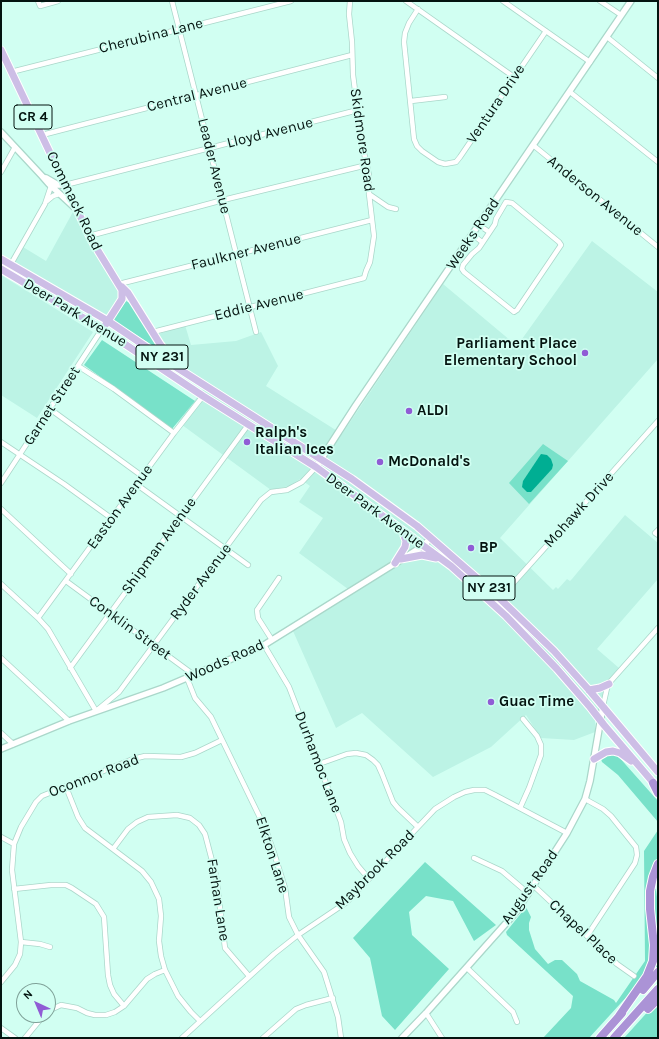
<!DOCTYPE html>
<style>
body{margin:0}
#map{position:relative;width:659px;height:1039px;overflow:hidden;background:#d1fff2;font-family:Karla,sans-serif}
canvas{display:block}
.frame{position:absolute;inset:0;border:2px solid #041410;pointer-events:none}
.north{position:absolute;left:16px;top:983px;width:40px;height:40px;box-sizing:border-box;background:#d1fff2;border:1px solid #7fa198;border-radius:50%;rotate:316deg;font-size:11px;font-weight:700;line-height:16px;text-align:center;color:#041410}
.north::after{content:'';display:block;margin:auto;width:14px;height:18px;background:#905cd5;clip-path:polygon(50% 0,100% 100%,50% 72%,0 100%)}
</style>
<div id="map">
<canvas width="659" height="1039"></canvas>
<div class="frame"></div>
<div class="north">N</div>
</div>
<script>
const g = document.querySelector('canvas').getContext('2d');
g.lineJoin = 'round';
function fill(path, color) { g.fillStyle = color; g.fill(path, 'evenodd'); }
const poly = rows => new Path2D(rows.map(r => 'M' + r).join(''));
function stroke(path, color, width, dash) { g.strokeStyle = color; g.lineWidth = width; g.lineCap = dash ? 'butt' : 'round'; g.setLineDash(dash || []); g.stroke(path); }
function drawText(font, color, halo, rows, align = 'center') {
  g.font = font + ' Karla,sans-serif'; g.lineWidth = 3.5; g.setLineDash([]); g.textBaseline = 'middle'; g.strokeStyle = halo; g.fillStyle = color; for (const [text, x, y, turn = 0] of rows) {
    g.save(); g.translate(x, y); g.rotate((+turn || 0) * Math.PI / 180); g.textAlign = isNaN(turn) ? turn : align; if (halo) g.strokeText(text, 0, 0); g.fillText(text, 0, 0); g.restore();
  }
}
const built = poly([
 [74,210,119,289,120,297,107,316,14,264,23,247,46,261],
 [592,241,658,292,658,359,500,538,553,590,556,587,558,589,567,579,570,581,572,579,625,515,658,543,658,579,597,649,619,668,609,679,601,710,595,717,595,732,574,740,541,738,526,715,491,747,433,777,362,713,336,728,293,631,352,592,299,553,323,518,299,502,310,486,300,479,289,486,271,490,178,422,208,383,184,367,170,354,156,335,185,325,191,345,236,341,261,332,278,366,266,386,342,434,443,284,517,346],
 [1,275,93,332,37,418,1,395]
]);
const green = poly([
 [126,301,130,303,157,344,155,347,113,320],
 [102,340,195,401,172,429,84,365],
 [543,444,568,461,529,504,509,483],
 [609,753,618,756,658,801,658,822,618,775,602,762,601,759],
 [658,830,658,859,651,876,653,951,641,981,589,1038,543,1038,571,1008,573,996,507,935,506,932,526,907,531,917,529,923,529,930,535,949,548,964,555,960,562,960,577,974,580,981,614,1000,616,1003,645,961,644,851],
 [425,862,496,925,474,941,453,901,426,896,409,912,412,935,449,969,395,1030,382,1016,370,958,353,938],
 [654,888,656,889,658,905,658,966,654,971,653,897],
 [658,1003,658,1038,624,1038,652,1007]
]);
const water = poly([
 [541,454,547,455,551,459,553,465,552,469,531,492,527,492,522,487,523,481]
]);
const minor = poly([
 [38,1,40,6,58,1],
 [172,1,256,332],
 [406,1,514,77],
 [503,1,590,62],
 [600,1,621,15],
 [418,9,409,23,405,33,404,42,414,139,417,146,422,151,438,162,445,164,456,162,460,157,546,31],
 [607,37,658,78],
 [11,72,291,1],
 [570,92,658,162],
 [411,101,445,97],
 [42,135,352,55],
 [533,145,658,247],
 [1,172,15,147],
 [65,185,358,110],
 [369,194,388,207,396,209],
 [47,201,53,196,59,194],
 [506,202,512,203,559,242,561,245,517,310,514,312,464,272,462,269,463,265,472,254,479,248,495,224,496,219,506,202],
 [479,225,489,232],
 [473,235,482,242],
 [89,236,223,200,367,165],
 [11,264,45,204,51,186],
 [119,284,372,220],
 [153,332,364,278,366,271,370,262,374,236,369,194,369,175,362,144,353,75,352,42,349,14,350,1],
 [78,366,114,389,174,433],
 [50,409,142,476],
 [1,442,64,484,111,518],
 [1,483,102,329],
 [136,484,248,565],
 [1,509,71,574],
 [658,530,655,533,658,535],
 [66,581,194,675],
 [1,584,38,618,48,629,96,711,119,692,261,500,271,492,287,490,302,482,316,467],
 [500,598,658,421],
 [38,618,174,433,203,396],
 [272,640,258,618,257,610,279,578],
 [264,645,289,687,341,822,344,839,350,853,358,866,369,879],
 [1,658,69,721],
 [70,668,248,425],
 [187,678,195,698,211,717,266,830,274,853,285,888,289,917,298,935,324,972,338,1017,341,1038],
 [603,706,607,688,610,682,658,628],
 [1,733,13,744],
 [319,764,347,754,356,753,366,755,373,760,378,765,382,774,393,802,398,808,418,827],
 [66,787,78,817,85,828,142,871,151,882,159,899,161,916,159,941,161,956,165,970,178,996,191,1012,200,1021],
 [585,799,603,809,611,816,636,847,637,855,635,863,587,936],
 [520,808,529,788,541,755,541,745,537,736,523,719],
 [1,837,14,844],
 [113,849,128,829,137,822,148,817,177,815,190,818,199,825,205,834,216,876,225,948,249,976],
 [474,858,502,871,529,894],
 [534,886,617,964,634,976],
 [14,889,51,885,66,885,72,888,96,904,104,917,108,975,110,985,114,994,124,1006],
 [21,942,40,944,50,947],
 [467,968,513,1012,517,1022],
 [1,982,15,965,20,954,21,942,12,870,14,844,21,827,36,802,42,796,133,759,145,756,181,757,195,753,222,740],
 [48,1011,61,1005,77,1008,87,1013,95,1015,106,1015,115,1012,124,1006,147,979,155,974,165,970],
 [426,1013,442,1038],
 [1,1028,15,1038],
 [25,1038,44,1015],
 [182,1038,274,954,298,935,347,902,435,809,454,797,465,792,474,790,485,790,495,795,567,833],
 [263,1038,296,1009,306,1005,333,998]
]);
const tertiary = poly([
 [1,132,42,176,49,184,74,207],
 [46,178,58,185,65,185],
 [316,467,356,405,631,1],
 [1,749,69,721,163,688,264,645,423,546,431,538],
 [402,1038,426,1013,516,912,567,833,585,799,590,781,603,706]
]);
const primary = poly([
 [1,50,92,241,122,290,122,299,106,324],
 [1,259,108,321,179,369,352,479,417,526,494,593,554,651,589,690,658,772],
 [1,269,102,329,203,396,316,467,451,566,506,616,557,669,590,707,604,725,657,787],
 [122,287,128,293,160,344,174,363],
 [401,559,422,555,436,558],
 [395,563,405,547,406,541,402,530],
 [589,690,600,688,609,684],
 [594,759,606,752,613,751,620,753,631,761]
]);
const motorway = poly([
 [653,783,658,793],
 [643,990,658,972],
 [648,1009,658,999],
 [619,1016,647,976,653,961,654,945,650,909,650,891,653,877,658,864],
 [600,1038,622,1013],
 [614,1038,658,989]
]);
const markers = [
 [585,353,4,"#905cd5"],
 [409,411,4,"#905cd5"],
 [247,442,4,"#905cd5"],
 [380,462,4,"#905cd5"],
 [471,548,4,"#905cd5"],
 [491,702,4,"#905cd5"]
];
const shields = [
 [33,117,38],
 [162,357,52],
 [489,588,52]
];
const shieldNames = [
 ["CR 4",33,117],
 ["NY 231",162,357],
 ["NY 231",489,588]
];
const streetNames = [
 ["Cherubina Lane",151,36,-14],
 ["Central Avenue",197,95,-14],
 ["Ventura Drive",496,104,-56],
 ["Lloyd Avenue",270,133,-14],
 ["Skidmore Road",362,140,82],
 ["Leader Avenue",214,166,76],
 ["Anderson Avenue",595,196,39],
 ["Commack Road",74,201,64],
 ["Weeks Road",473,234,-56],
 ["Faulkner Avenue",246,252,-14],
 ["Eddie Avenue",259,305,-14],
 ["Deer Park Avenue",75,313,31],
 ["Garnet Street",52,406,-57],
 ["Easton Avenue",120,507,-54],
 ["Mohawk Drive",579,510,-48],
 ["Deer Park Avenue",375,511,36],
 ["Shipman Avenue",159,546,-54],
 ["Ryder Avenue",201,582,-53],
 ["Conklin Street",130,628,36],
 ["Woods Road",225,661,-24],
 ["Durhamoc Lane",318,762,69],
 ["Oconnor Road",94,776,-21],
 ["Elkton Lane",272,855,72],
 ["Maybrook Road",375,870,-45],
 ["August Road",530,887,-55],
 ["Farhan Lane",218,900,81],
 ["Chapel Place",583,932,43]
];
const poiNames = [
 ["Parliament Place",577,344,"right"],
 ["Elementary School",577,361,"right"],
 ["ALDI",417,411],
 ["Ralph's",255,433],
 ["Italian Ices",255,450],
 ["McDonald's",388,462],
 ["BP",479,548],
 ["Guac Time",499,702]
];
fill(built, '#bcf3e5');
fill(green, '#78e1c9');
fill(water, '#00ae93');
stroke(minor, '#aad7ca', 6);
stroke(tertiary, '#aad7ca', 8);
stroke(primary, '#fff', 9);
stroke(motorway, '#fff', 10);
stroke(minor, '#fff', 4.5);
stroke(tertiary, '#fff', 5.5);
stroke(primary, '#cdbee6', 7);
stroke(motorway, '#ab93d6', 8);
for (const [x, y, r, color] of markers) { const dot = new Path2D(); dot.arc(x, y, r, 0, 2 * Math.PI); g.fillStyle = color; g.fill(dot); stroke(dot, '#d1fff2', 1.5); }
for (const [x, y, w] of shields) { const box = new Path2D(); box.roundRect(x - w / 2, y - 12, w, 24, 3); g.fillStyle = '#d1fff2'; g.fill(box); stroke(box, '#041410', 1); }
drawText('bold 14px', '#041410', null, shieldNames);
drawText('15px', '#041410', '#d1fff2', streetNames);
drawText('bold 15px', '#041410', '#d1fff2', poiNames, 'left');
</script>
